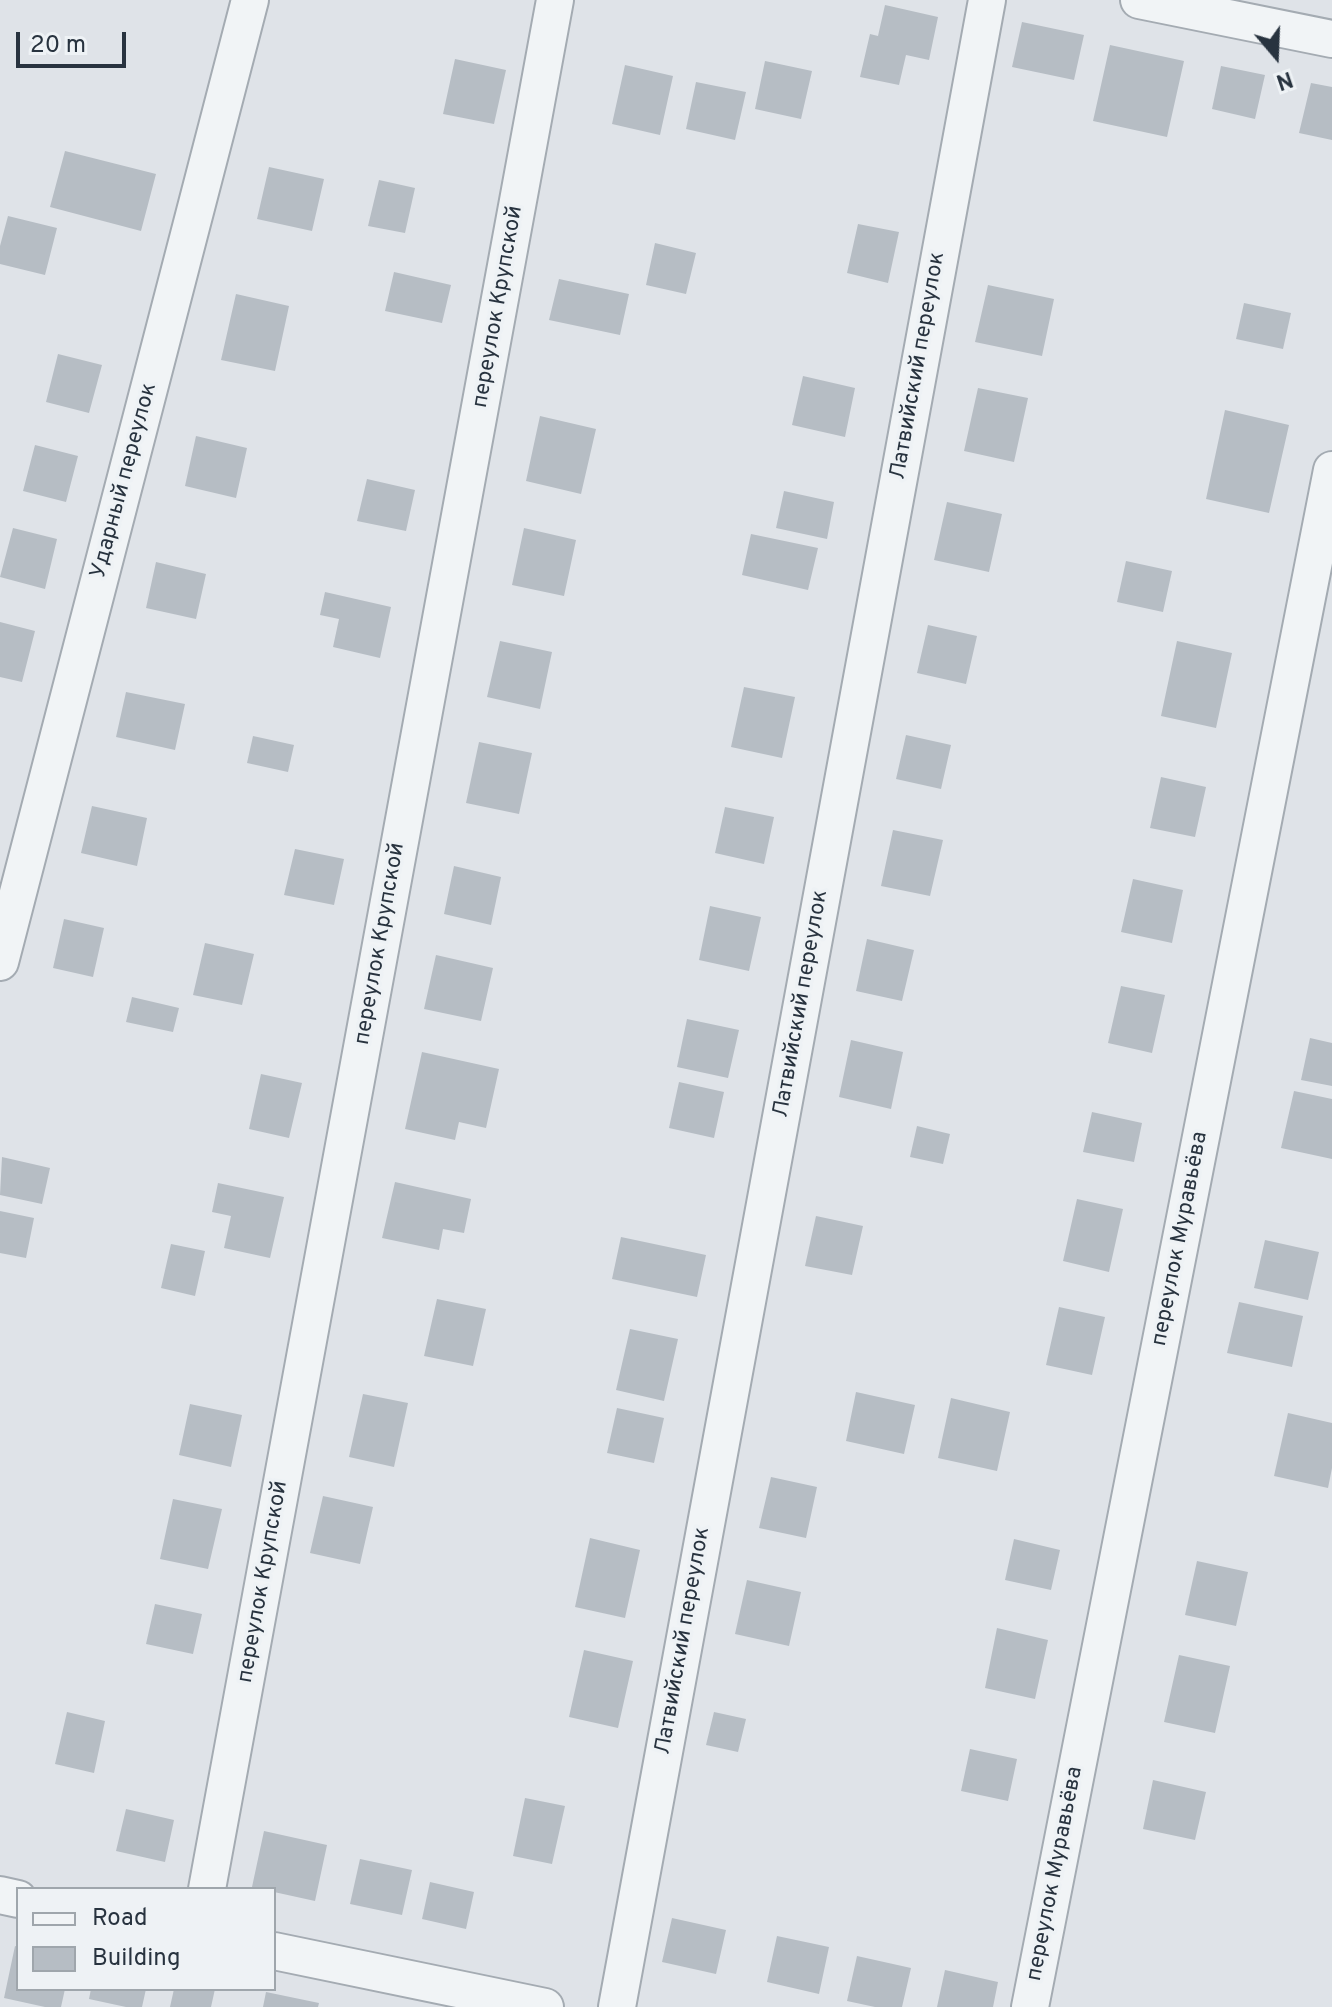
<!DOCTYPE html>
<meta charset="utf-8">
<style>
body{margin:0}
#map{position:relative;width:1332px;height:2007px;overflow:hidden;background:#dfe3e8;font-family:Overpass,sans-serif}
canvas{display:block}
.legend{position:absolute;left:16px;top:1887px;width:260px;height:104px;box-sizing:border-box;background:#eef2f5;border:2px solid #9fa6ac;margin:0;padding:10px 14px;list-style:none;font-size:24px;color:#28333f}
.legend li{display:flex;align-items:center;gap:16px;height:40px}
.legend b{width:40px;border:2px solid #9fa6ac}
.north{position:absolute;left:1236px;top:16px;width:80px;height:80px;-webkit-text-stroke:6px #eef2f5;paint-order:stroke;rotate:161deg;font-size:22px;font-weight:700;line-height:32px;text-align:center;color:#28333f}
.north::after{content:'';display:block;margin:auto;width:28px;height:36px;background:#28333f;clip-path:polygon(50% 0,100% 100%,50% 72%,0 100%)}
.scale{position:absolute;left:16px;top:32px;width:110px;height:36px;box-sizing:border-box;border:4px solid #28333f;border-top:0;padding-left:10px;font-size:24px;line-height:28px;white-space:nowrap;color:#28333f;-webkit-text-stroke:6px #eef2f5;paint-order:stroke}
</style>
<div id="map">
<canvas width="1332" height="2007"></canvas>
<ul class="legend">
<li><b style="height:10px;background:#f1f4f6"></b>Road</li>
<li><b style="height:22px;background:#b6bdc4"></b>Building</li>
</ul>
<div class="north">N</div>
<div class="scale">20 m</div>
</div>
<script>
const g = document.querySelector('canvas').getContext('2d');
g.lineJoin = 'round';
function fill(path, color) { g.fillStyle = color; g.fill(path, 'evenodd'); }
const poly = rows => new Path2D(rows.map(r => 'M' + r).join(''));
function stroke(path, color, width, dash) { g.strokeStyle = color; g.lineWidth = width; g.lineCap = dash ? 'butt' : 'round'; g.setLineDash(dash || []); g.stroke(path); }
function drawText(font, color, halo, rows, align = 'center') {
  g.font = font + ' Overpass,sans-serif'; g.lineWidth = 7; g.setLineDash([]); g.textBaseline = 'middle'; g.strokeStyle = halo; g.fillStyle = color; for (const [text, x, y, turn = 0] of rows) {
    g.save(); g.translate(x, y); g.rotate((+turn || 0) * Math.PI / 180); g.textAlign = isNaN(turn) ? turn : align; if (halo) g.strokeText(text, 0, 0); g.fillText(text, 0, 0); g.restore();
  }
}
const building = poly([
 [885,5,938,17,929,60,906,55,899,85,860,77,870,34,878,36],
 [1022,22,1084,35,1074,80,1012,67],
 [1110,45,1184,61,1167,137,1093,121],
 [455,59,506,70,494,124,443,114],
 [765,61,812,71,801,119,755,109],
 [625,65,673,76,660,135,612,124],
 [1221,66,1265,75,1255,119,1212,109],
 [696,82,746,92,735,140,686,129],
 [1311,83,1332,87,1332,140,1299,133],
 [65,151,156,174,141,231,50,207],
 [269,167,324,179,312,231,257,219],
 [379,180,415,188,405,233,368,226],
 [8,216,57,228,45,275,0,264,0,246],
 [858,224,899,232,888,283,847,273],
 [655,243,696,253,686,294,646,285],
 [394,272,451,285,442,323,385,311],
 [559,279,629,294,620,335,549,320],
 [988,285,1054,299,1042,356,975,342],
 [236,294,289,306,275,371,221,360],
 [1244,303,1291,313,1283,349,1236,339],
 [58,354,102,365,89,413,46,402],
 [803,376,855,388,845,437,792,425],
 [978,388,1028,398,1014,462,964,451],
 [1225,410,1289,425,1269,513,1206,499],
 [540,416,596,429,581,494,526,481],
 [196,436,247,448,236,498,185,486],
 [35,445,78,456,66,502,23,491],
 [367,479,415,490,406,531,357,521],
 [784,491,834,502,827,539,776,528],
 [947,502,1002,514,989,572,934,560],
 [13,528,57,539,45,589,0,577],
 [524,528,576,540,564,596,512,585],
 [751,534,818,548,808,590,742,575],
 [1126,561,1172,571,1163,612,1117,602],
 [156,562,206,574,196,619,146,608],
 [325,592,391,607,380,658,333,647,339,619,320,615],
 [0,622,35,631,22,682,0,677],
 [928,625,977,636,966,684,917,673],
 [500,641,552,652,540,709,487,697],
 [1177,641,1232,653,1216,728,1161,716],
 [744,687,795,697,782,758,731,747],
 [126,692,185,704,175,750,116,737],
 [906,735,951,745,941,789,896,779],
 [253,736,294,745,288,772,247,763],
 [479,742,532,753,519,814,466,803],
 [1161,777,1206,787,1195,837,1150,828],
 [92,806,147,818,137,866,81,853],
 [725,807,774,817,764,864,715,853],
 [893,830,943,840,930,896,881,886],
 [295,849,344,859,334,905,284,895],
 [454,866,501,877,491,925,444,914],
 [1133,879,1183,890,1172,943,1121,932],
 [710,906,761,917,749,971,699,960],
 [64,919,104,928,93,977,53,968],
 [867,939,914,950,902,1001,856,991],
 [205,943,254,954,242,1005,193,995],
 [436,955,493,968,481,1021,424,1009],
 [1121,986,1165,995,1152,1053,1108,1043],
 [132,997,179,1008,173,1032,126,1022],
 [687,1019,739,1030,728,1078,677,1067],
 [1310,1038,1332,1043,1332,1086,1301,1080],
 [851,1040,903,1052,891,1109,839,1097],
 [422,1052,499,1069,486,1128,459,1122,455,1140,405,1129],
 [261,1074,302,1083,289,1138,249,1129],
 [679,1082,724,1092,714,1138,669,1128],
 [1294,1091,1332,1099,1332,1159,1281,1148],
 [1092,1112,1142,1123,1134,1162,1083,1152],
 [917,1126,950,1134,943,1164,910,1157],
 [2,1157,50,1168,42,1204,0,1195],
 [395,1182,471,1199,464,1233,443,1229,439,1250,382,1238],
 [218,1183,284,1197,270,1258,224,1248,231,1216,212,1212],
 [1077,1199,1123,1209,1109,1272,1063,1261],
 [0,1211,34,1218,26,1258,0,1253],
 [816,1216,863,1226,852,1275,805,1266],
 [621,1237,706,1255,697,1297,612,1279],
 [1265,1240,1319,1252,1308,1300,1254,1288],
 [171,1244,205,1251,195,1296,161,1288],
 [437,1299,486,1309,473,1366,424,1356],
 [1239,1302,1303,1316,1292,1367,1227,1353],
 [1059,1307,1105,1317,1092,1375,1046,1365],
 [630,1329,678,1339,664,1401,616,1390],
 [856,1392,915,1405,904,1454,846,1441],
 [363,1394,408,1403,394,1467,349,1457],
 [951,1398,1010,1412,997,1471,938,1458],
 [190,1404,242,1415,231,1467,179,1455],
 [617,1408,664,1418,654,1463,607,1453],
 [1288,1413,1332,1423,1332,1468,1328,1488,1274,1476],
 [771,1477,817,1487,806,1538,759,1528],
 [323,1496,373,1507,360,1564,310,1553],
 [173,1499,222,1509,208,1569,160,1559],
 [590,1538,640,1550,625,1618,575,1607],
 [1014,1539,1060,1550,1051,1590,1005,1580],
 [1197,1561,1248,1572,1236,1626,1185,1615],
 [747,1580,801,1592,789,1646,735,1634],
 [155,1604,202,1614,193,1654,146,1644],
 [997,1628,1048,1640,1035,1699,985,1688],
 [584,1650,633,1661,618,1728,569,1717],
 [1179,1655,1230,1666,1215,1733,1164,1722],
 [67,1712,105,1721,94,1773,55,1764],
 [714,1712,746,1719,738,1752,706,1745],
 [970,1749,1017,1759,1008,1801,961,1791],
 [1153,1780,1206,1792,1195,1840,1143,1829],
 [525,1798,565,1806,552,1864,513,1856],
 [126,1809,174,1820,165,1862,116,1851],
 [264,1831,327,1845,315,1901,274,1892,274,1889,252,1887],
 [360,1859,412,1870,402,1915,350,1904],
 [430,1882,474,1892,466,1929,422,1919],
 [672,1918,726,1930,716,1974,662,1962],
 [777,1936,829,1947,819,1994,767,1982],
 [15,1946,18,1947,18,1989,65,1989,61,2007,45,2007,4,1998],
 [857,1956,911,1968,902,2007,875,2007,847,2001],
 [945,1970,998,1982,993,2007,937,2007],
 [91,1989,146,1989,142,2007,126,2007,89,1999],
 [174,1989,215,1989,211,2007,170,2007],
 [266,1992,319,2003,318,2007,263,2007]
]);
const street = poly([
 [1139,0,1332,39],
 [0,962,250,0],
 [207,1889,555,0],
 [0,1895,18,1899],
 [274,1951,545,2007],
 [617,2007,987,0],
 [1030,2007,1332,470]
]);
const streetNames = [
 ["переулок Крупской",499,307,-80],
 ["Латвийский переулок",919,366,-80],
 ["Ударный переулок",125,481,-75],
 ["переулок Крупской",381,944,-80],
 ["Латвийский переулок",802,1004,-80],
 ["переулок Муравьёва",1181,1239,-79],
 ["переулок Крупской",264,1582,-80],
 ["Латвийский переулок",684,1641,-80],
 ["переулок Муравьёва",1056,1874,-79]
];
fill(building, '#b6bdc4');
stroke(street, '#a4abb2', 40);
stroke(street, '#f1f4f6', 36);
drawText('22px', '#28333f', '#eef2f5', streetNames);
</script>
